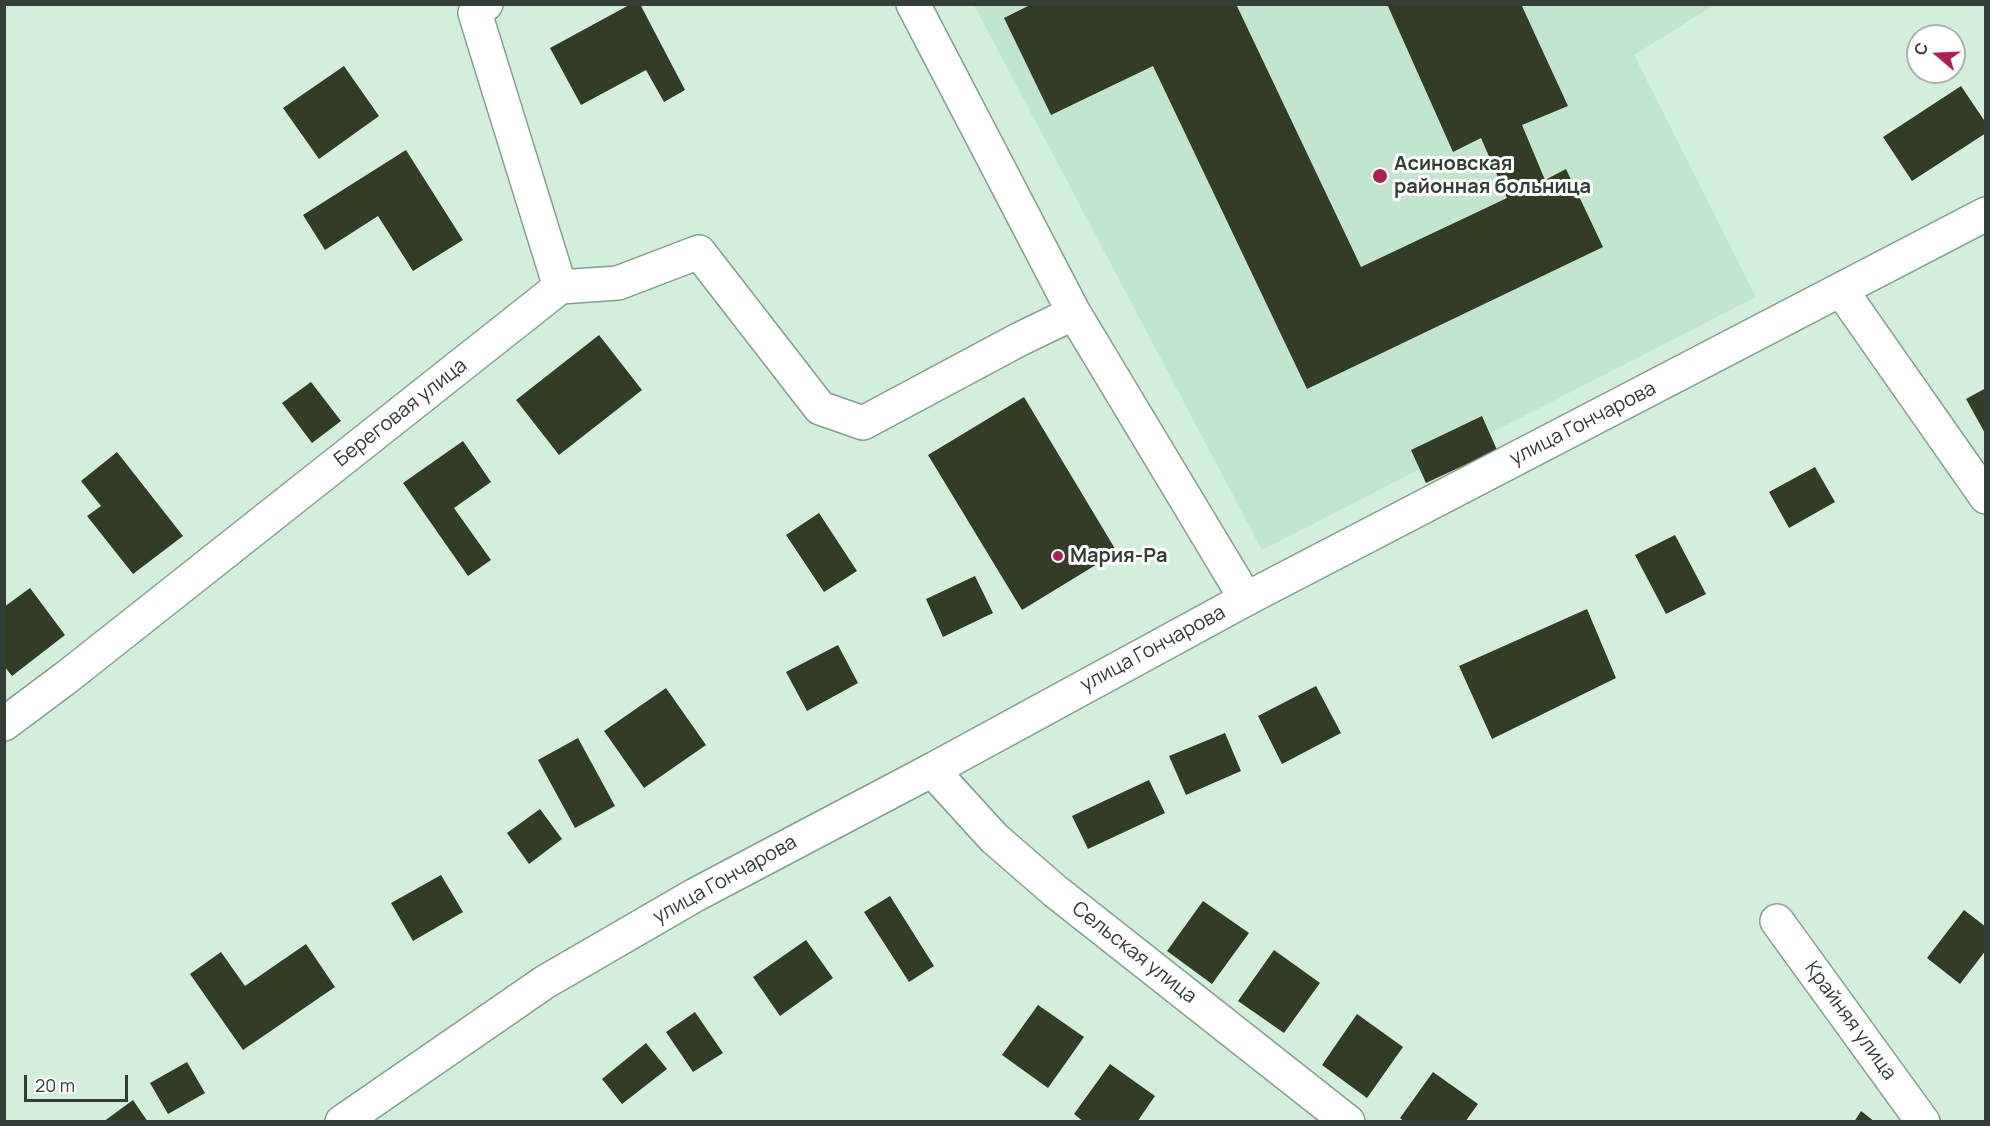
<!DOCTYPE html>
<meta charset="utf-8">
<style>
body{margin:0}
#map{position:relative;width:1990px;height:1126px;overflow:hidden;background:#d1efdb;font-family:Manrope,sans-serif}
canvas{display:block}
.frame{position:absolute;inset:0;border:6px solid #323e36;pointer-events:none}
.north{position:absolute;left:1906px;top:24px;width:60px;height:60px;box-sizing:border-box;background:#fff;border:2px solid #adb2af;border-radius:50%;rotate:289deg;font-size:16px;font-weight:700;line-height:24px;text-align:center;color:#323e36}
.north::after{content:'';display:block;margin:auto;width:21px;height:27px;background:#ae1f57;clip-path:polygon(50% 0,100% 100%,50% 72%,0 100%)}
.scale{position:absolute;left:24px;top:1075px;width:104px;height:27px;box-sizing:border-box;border:3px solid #323e36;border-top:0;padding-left:8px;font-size:18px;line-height:21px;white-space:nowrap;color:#323e36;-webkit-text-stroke:4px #fff;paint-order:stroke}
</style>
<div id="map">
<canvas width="1990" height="1126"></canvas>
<div class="frame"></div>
<div class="north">С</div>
<div class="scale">20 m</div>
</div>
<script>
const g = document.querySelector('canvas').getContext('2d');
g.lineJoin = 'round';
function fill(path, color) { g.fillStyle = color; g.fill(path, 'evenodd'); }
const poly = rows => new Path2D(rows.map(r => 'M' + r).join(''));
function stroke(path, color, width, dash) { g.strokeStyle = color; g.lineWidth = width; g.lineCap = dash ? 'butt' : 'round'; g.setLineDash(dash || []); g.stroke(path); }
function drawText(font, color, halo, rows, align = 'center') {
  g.font = font + ' Manrope,sans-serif'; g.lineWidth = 6; g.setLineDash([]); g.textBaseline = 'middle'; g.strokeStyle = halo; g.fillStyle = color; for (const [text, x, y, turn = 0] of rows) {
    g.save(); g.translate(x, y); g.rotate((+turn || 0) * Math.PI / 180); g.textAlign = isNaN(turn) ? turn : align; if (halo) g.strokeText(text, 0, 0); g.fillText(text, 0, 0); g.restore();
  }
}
const built = poly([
 [974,5,1714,5,1634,55,1756,297,1262,550]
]);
const building = poly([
 [631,4,640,4,685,90,664,102,646,70,581,105,550,48],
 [1032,4,1236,4,1361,267,1507,198,1481,138,1453,152,1387,4,1521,4,1568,106,1522,125,1545,180,1566,169,1603,247,1307,389,1153,66,1051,115,1004,18],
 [344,66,379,116,319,159,283,108],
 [1961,86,1986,123,1986,133,1912,181,1883,137],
 [406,150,463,240,413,271,378,216,325,250,303,215],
 [599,335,642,390,559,455,516,400],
 [311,382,341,421,312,443,282,403],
 [1986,388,1986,435,1966,399],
 [1024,397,1117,552,1022,610,928,455],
 [1482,416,1497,450,1426,483,1411,450],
 [463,441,491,482,454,508,491,560,468,576,403,483],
 [117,452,183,536,133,574,87,516,101,506,81,481],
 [1815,467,1835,502,1789,528,1769,492],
 [819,513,857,571,824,592,786,535],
 [1675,535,1706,594,1666,614,1635,555],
 [975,576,993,613,943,637,926,599],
 [30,588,65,635,12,676,4,666,4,607],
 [1587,609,1616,678,1492,739,1459,666],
 [838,645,858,683,807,711,786,672],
 [1316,686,1341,733,1282,764,1258,716],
 [666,688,706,745,644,788,604,731],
 [1225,733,1241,771,1186,795,1169,756],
 [578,738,615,806,575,828,538,760],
 [1149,780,1165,813,1088,849,1072,816],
 [540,809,562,839,529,864,507,833],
 [441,875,463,912,413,941,391,903],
 [890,896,934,966,909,982,864,912],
 [1203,901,1249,933,1212,984,1167,951],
 [1964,910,1986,927,1986,950,1960,984,1927,958],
 [806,940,833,978,780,1016,753,977],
 [306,944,335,987,243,1050,190,974,221,952,245,986],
 [1274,950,1320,983,1284,1033,1238,1001],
 [1038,1005,1084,1037,1048,1088,1002,1055],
 [695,1012,723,1053,693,1072,666,1032],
 [1357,1014,1403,1047,1367,1098,1322,1065],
 [646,1043,667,1069,622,1104,602,1079],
 [187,1062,205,1093,168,1114,150,1083],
 [1110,1064,1155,1096,1137,1122,1084,1122,1074,1114],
 [1433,1072,1478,1104,1465,1122,1405,1122,1400,1118],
 [133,1100,148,1122,103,1122],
 [1861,1111,1875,1122,1854,1122]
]);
const street = poly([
 [913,4,1074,313,1246,599],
 [560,287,618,283,699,252,820,408,863,423,1020,339,1074,313],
 [1841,290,1986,497],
 [4,724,67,677,560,287,475,13,486,4],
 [1777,921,1923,1122],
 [342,1122,545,982,695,895,932,770]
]);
const secondary = poly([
 [1348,1122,1055,891,994,838,932,770,1246,599,1986,214]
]);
const markers = [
 [1380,176,8,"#ae1f57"],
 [1058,556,6,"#ae1f57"]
];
const poiNames = [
 ["Асиновская",1394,164],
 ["районная больница",1394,187],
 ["Мария-Ра",1070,556]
];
const streetNames = [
 ["Береговая улица",401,413,-38],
 ["улица Гончарова",1583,424,-27],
 ["улица Гончарова",1153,649,-28],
 ["улица Гончарова",725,880,-29],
 ["Сельская улица",1134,953,38],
 ["Крайняя улица",1850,1021,54]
];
fill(built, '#c1e6cd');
fill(building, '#333c24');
stroke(street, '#839e8c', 36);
stroke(secondary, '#839e8c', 36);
stroke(street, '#fff', 33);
stroke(secondary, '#fff', 33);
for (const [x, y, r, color] of markers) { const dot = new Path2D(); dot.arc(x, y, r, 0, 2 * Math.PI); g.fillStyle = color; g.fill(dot); stroke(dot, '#fff', 2); }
drawText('bold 20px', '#323e36', '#fff', poiNames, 'left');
drawText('20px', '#323e36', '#fff', streetNames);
</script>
